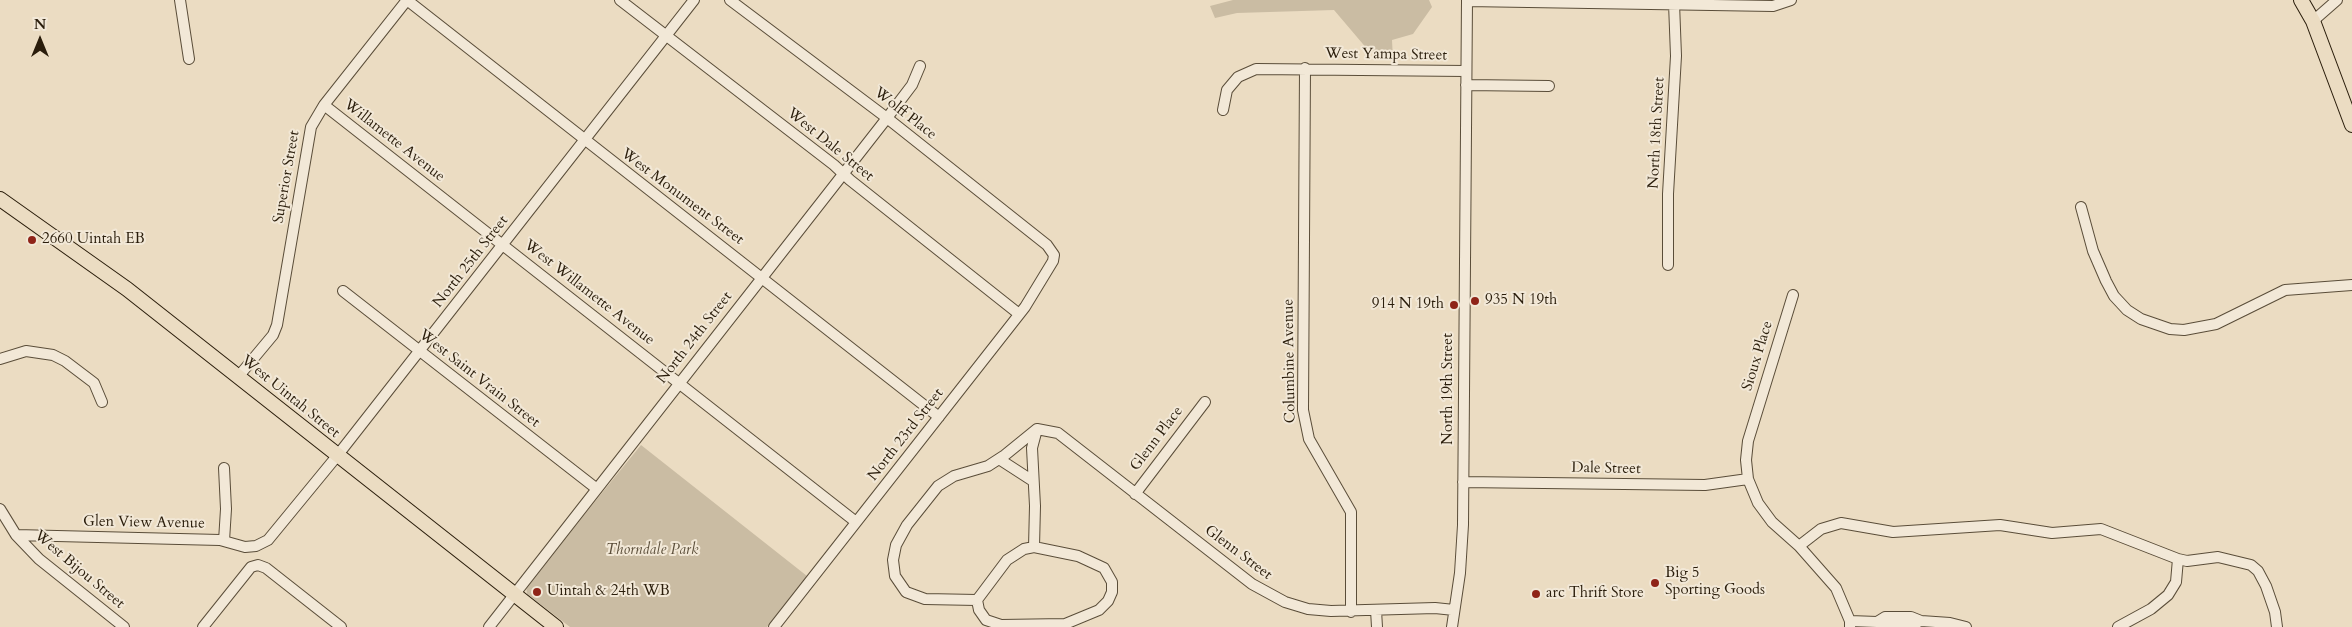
<!DOCTYPE html>
<style>
body{margin:0}
#map{position:relative;width:2352px;height:627px;overflow:hidden;background:#ebdcc2;font-family:Cardo,serif}
canvas{display:block}
.north{position:absolute;left:15px;top:15px;width:50px;height:50px;-webkit-text-stroke:4px #f2e8d7;paint-order:stroke;rotate:0deg;font-size:14px;font-weight:700;line-height:20px;text-align:center;color:#2a1d0b}
.north::after{content:'';display:block;margin:auto;width:18px;height:22px;background:#2a1d0b;clip-path:polygon(50% 0,100% 100%,50% 72%,0 100%)}
</style>
<div id="map">
<canvas width="2352" height="627"></canvas>
<div class="north">N</div>
</div>
<script>
const g = document.querySelector('canvas').getContext('2d');
g.lineJoin = 'round';
function fill(path, color) { g.fillStyle = color; g.fill(path, 'evenodd'); }
const poly = rows => new Path2D(rows.map(r => 'M' + r).join(''));
function stroke(path, color, width, dash) { g.strokeStyle = color; g.lineWidth = width; g.lineCap = dash ? 'butt' : 'round'; g.setLineDash(dash || []); g.stroke(path); }
function drawText(font, color, halo, rows, align = 'center') {
  g.font = font + ' Cardo,serif'; g.lineWidth = 4; g.setLineDash([]); g.textBaseline = 'middle'; g.strokeStyle = halo; g.fillStyle = color; for (const [text, x, y, turn = 0] of rows) {
    g.save(); g.translate(x, y); g.rotate((+turn || 0) * Math.PI / 180); g.textAlign = isNaN(turn) ? turn : align; if (halo) g.strokeText(text, 0, 0); g.fillText(text, 0, 0); g.restore();
  }
}
const green = poly([
 [1233,0,1429,0,1432,7,1413,34,1392,40,1393,60,1368,50,1334,10,1237,13,1215,18,1210,6],
 [641,445,807,576,767,627,570,627,527,594,526,586]
]);
const minor = poly([
 [180,0,189,59],
 [407,0,939,417],
 [620,0,834,165,850,180,1019,314],
 [730,0,887,118,1047,245,1054,255,1053,261,1025,307,774,627],
 [1467,1,1773,6,1791,0],
 [2313,21,2337,0],
 [1305,68,1303,410,1309,439,1351,512,1351,612],
 [1466,85,1549,86],
 [324,105,856,522],
 [1223,110,1227,90,1238,77,1256,69,1466,71],
 [2081,207,2093,251,2106,281,2114,296,2127,310,2141,319,2170,329,2184,330,2216,324,2285,290,2352,285],
 [1668,265,1668,194,1676,56,1674,3],
 [343,291,597,489],
 [1793,295,1748,441,1746,460,1748,479,1758,503,1772,522,1799,546,1836,588,1850,621,1850,627],
 [0,359,26,351,53,355,65,361,94,383,102,402],
 [238,377,273,335,277,325,311,127,324,105,407,0],
 [1037,429,1032,448,1035,506,1034,547,1024,549,1007,560,977,600,925,599,906,592,895,576,893,560,896,545,907,525,938,486,954,476,988,466,1005,455,1037,429],
 [1037,429,1058,433,1252,584,1285,602,1308,609,1331,611,1435,608,1454,610],
 [999,459,1033,481],
 [1463,482,1705,485,1748,479],
 [1135,494,1205,402],
 [0,509,16,535,39,559,124,627],
 [16,535,220,540,245,547,256,546,268,540,337,456,694,0],
 [224,541,226,509,224,468],
 [1799,546,1821,529,1841,523,1893,532,2000,525,2052,533,2101,529,2178,559,2176,582,2168,595,2151,609,2118,627],
 [2178,559,2187,561,2218,557,2251,565,2258,571,2266,586,2275,612,2277,627],
 [977,600,979,610,986,620,1001,625,1065,624,1099,610,1108,601,1112,592,1112,582,1104,568,1078,556,1034,547],
 [1376,610,1377,627],
 [1850,621,1877,622,1885,626,1914,624,1921,621],
 [1877,622,1885,617,1911,617,1921,621,1950,623,1966,627],
 [203,627,251,567,258,565,266,568,341,627],
 [489,627,887,118,912,85,920,66],
 [1452,627,1460,573,1463,525,1467,0]
]);
const major = poly([
 [2301,0,2313,21,2352,125],
 [0,199,127,289,556,627]
]);
const markers = [
 [32,240,5,"#8f2418"],
 [1475,301,5,"#8f2418"],
 [1454,305,5,"#8f2418"],
 [1655,583,5,"#8f2418"],
 [537,592,5,"#8f2418"],
 [1536,594,5,"#8f2418"]
];
const streetNames = [
 ["West Yampa Street",1386,55,1],
 ["Wolff Place",905,114,38],
 ["North 18th Street",1657,133,-87],
 ["Willamette Avenue",394,141,38],
 ["West Dale Street",830,145,39],
 ["Superior Street",287,177,-80],
 ["West Monument Street",682,197,37],
 ["North 25th Street",471,262,-52],
 ["West Willamette Avenue",589,293,38],
 ["North 24th Street",695,338,-52],
 ["Sioux Place",1758,356,-73],
 ["Columbine Avenue",1290,361,-91],
 ["West Saint Vrain Street",479,379,38],
 ["North 19th Street",1449,389,-90],
 ["West Uintah Street",290,397,39],
 ["North 23rd Street",906,435,-52],
 ["Glenn Place",1157,439,-53],
 ["Dale Street",1606,469,1],
 ["Glen View Avenue",144,523,1],
 ["Glenn Street",1238,553,37],
 ["West Bijou Street",79,570,40]
];
const poiNames = [
 ["2660 Uintah EB",42,240],
 ["935 N 19th",1485,301],
 ["914 N 19th",1444,305,"right"],
 ["Big 5",1665,574],
 ["Sporting Goods",1665,591],
 ["Uintah & 24th WB",547,592],
 ["arc Thrift Store",1546,594]
];
const parkNames = [
 ["Thorndale Park",652,551]
];
fill(green, '#cabca3');
stroke(minor, '#5a4d39', 12);
stroke(major, '#2a1d0b', 16);
stroke(minor, '#f2e8d7', 10);
stroke(major, '#ebdcc2', 14);
for (const [x, y, r, color] of markers) { const dot = new Path2D(); dot.arc(x, y, r, 0, 2 * Math.PI); g.fillStyle = color; g.fill(dot); stroke(dot, '#f2e8d7', 2); }
drawText('15px', '#2a1d0b', '#f2e8d7', streetNames);
drawText('15px', '#2a1d0b', '#f2e8d7', poiNames, 'left');
drawText('italic 15px', '#5a4d39', '#f2e8d7', parkNames);
</script>
